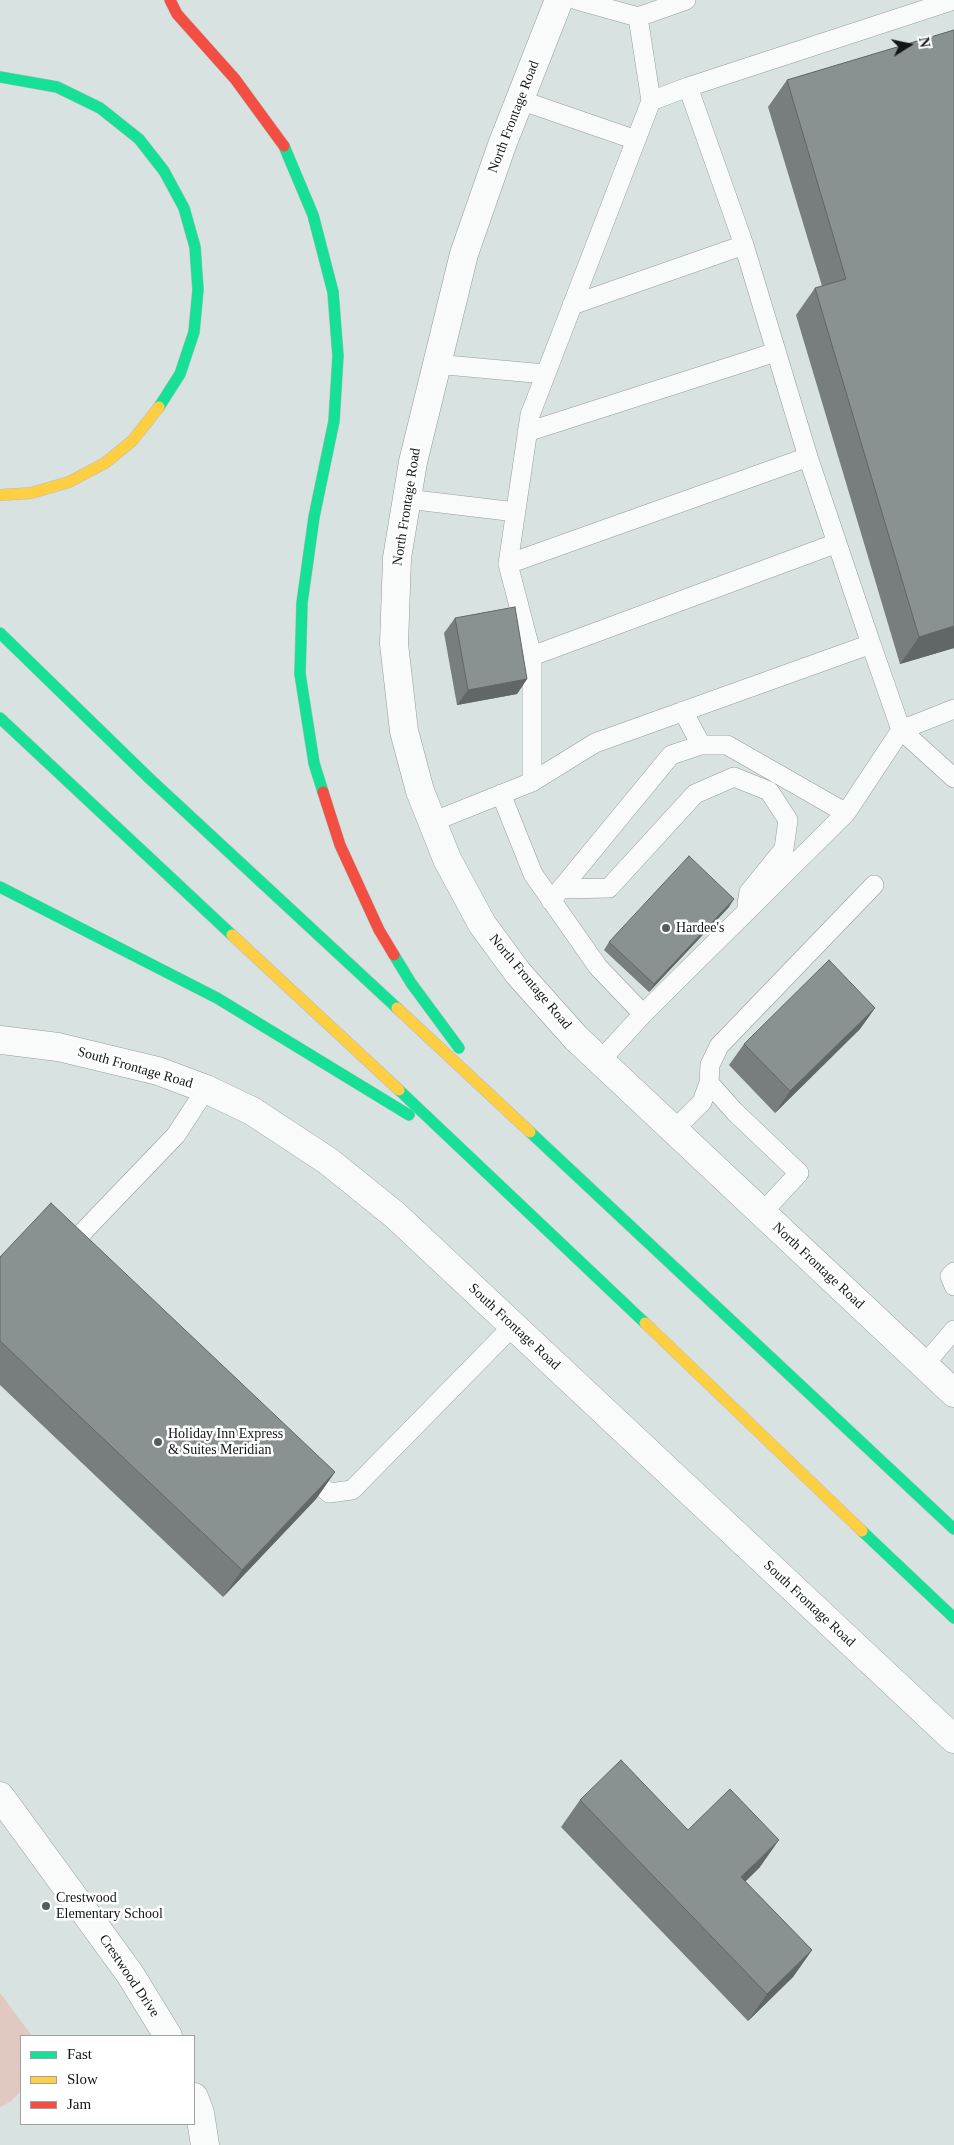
<!DOCTYPE html>
<style>
body{margin:0}
#map{position:relative;width:954px;height:2145px;overflow:hidden;background:#d8e2e0;font-family:Georgia,serif}
canvas{display:block}
.legend{position:absolute;left:20px;top:2035px;width:175px;height:90px;box-sizing:border-box;background:#fff;border:1px solid #9fa2a2;margin:0;padding:6px 9px;list-style:none;font-size:15px;color:#101716}
.legend li{display:flex;align-items:center;gap:10px;height:25px}
.legend b{width:25px;border:1px solid #9fa2a2}
.north{position:absolute;left:884px;top:20px;width:50px;height:50px;-webkit-text-stroke:4px #fff;paint-order:stroke;rotate:80deg;font-size:14px;font-weight:700;line-height:20px;text-align:center;color:#101716}
.north::after{content:'';display:block;margin:auto;width:18px;height:22px;background:#101716;clip-path:polygon(50% 0,100% 100%,50% 72%,0 100%)}
</style>
<div id="map">
<canvas width="954" height="2145"></canvas>
<ul class="legend">
<li><b style="height:6px;background:#16e098"></b>Fast</li>
<li><b style="height:6px;background:#ffcf43"></b>Slow</li>
<li><b style="height:6px;background:#f24e42"></b>Jam</li>
</ul>
<div class="north">N</div>
</div>
<script>
const g = document.querySelector('canvas').getContext('2d');
g.lineJoin = 'round';
function fill(path, color) { g.fillStyle = color; g.fill(path, 'evenodd'); }
const poly = rows => new Path2D(rows.map(r => 'M' + r).join(''));
function stroke(path, color, width, dash) { g.strokeStyle = color; g.lineWidth = width; g.lineCap = dash ? 'butt' : 'round'; g.setLineDash(dash || []); g.stroke(path); }
function drawText(font, color, halo, rows, align = 'center') {
  g.font = font + ' Georgia,serif'; g.lineWidth = 5; g.setLineDash([]); g.textBaseline = 'middle'; g.strokeStyle = halo; g.fillStyle = color; for (const [text, x, y, turn = 0] of rows) {
    g.save(); g.translate(x, y); g.rotate((+turn || 0) * Math.PI / 180); g.textAlign = isNaN(turn) ? turn : align; if (halo) g.strokeText(text, 0, 0); g.fillText(text, 0, 0); g.restore();
  }
}
const green = poly([
 [0,1993,32,2036,21,2036,21,2091,10,2102,0,2107]
]);
const lane = poly([
 [577,0,638,17,686,0],
 [638,17,651,101],
 [688,87,744,245,808,457,508,564,530,415,651,101,688,87,954,0],
 [520,100,636,140],
 [572,305,744,245],
 [435,364,545,374],
 [527,432,776,352],
 [407,499,516,512],
 [508,564,532,656],
 [871,644,901,730,954,709],
 [683,711,701,745],
 [532,782,532,656,837,543],
 [501,794,533,874,598,967,643,1014],
 [432,822,532,782,595,743,871,644,808,457],
 [562,889,609,888,695,794,734,777,769,791,788,820,784,849,749,892,747,904],
 [551,901,671,755,701,745,727,745,846,813],
 [600,1061,643,1014,846,813,901,730,954,778],
 [709,1083,735,1112,799,1173,762,1213],
 [674,1130,702,1102,709,1083,710,1065,719,1046,874,885],
 [77,1258,81,1234,176,1135,206,1089],
 [954,1272,950,1276,954,1286],
 [924,1365,954,1330],
 [305,1472,329,1493,352,1490,513,1326]
]);
const street = poly([
 [559,0,502,145,464,254,413,462,397,558,394,644,404,731,420,791,447,859,482,924,518,973,576,1038,954,1393],
 [0,1040,58,1047,158,1071,206,1089,252,1111,328,1161,395,1215,954,1739],
 [0,1796,130,1974,168,2036],
 [194,2097,200,2113,205,2145]
]);
const fast = poly([
 [0,77,57,87,100,108,139,139,164,171,184,208,195,247,198,290,194,332,180,374,159,407],
 [284,146,313,215,333,292,338,356,334,421,314,517,302,603,300,674,314,763,323,792],
 [0,633,150,779,397,1008],
 [0,718,232,935],
 [0,887,217,998,409,1115],
 [394,955,411,983,459,1048],
 [399,1090,645,1323],
 [530,1132,954,1529],
 [862,1531,954,1618]
]);
const slow = poly([
 [0,495,31,493,69,482,105,463,132,441,159,407],
 [232,935,399,1090],
 [397,1008,530,1132],
 [645,1323,862,1531]
]);
const jam = poly([
 [170,0,177,14,235,79,284,146],
 [323,792,340,845,379,930,394,955]
]);
const wall = poly([
 [954,30,954,648,900,664,796,315,815,288,822,286,768,107,787,80],
 [455,618,527,679,517,694,457,705,444,633],
 [729,907,649,992,604,950,609,942],
 [875,1008,860,1029,775,1113,729,1065,744,1044],
 [0,1257,335,1472,316,1499,223,1597,0,1385],
 [580,1800,688,1830,760,1867,745,1882,812,1950,793,1977,748,2021,561,1827]
]);
const shadedWall = poly([
 [954,626,954,648,900,664,919,637],
 [527,679,517,694,457,705,468,690],
 [734,899,729,907,649,992,654,984],
 [875,1008,860,1029,775,1113,790,1091],
 [335,1472,316,1499,223,1597,242,1570],
 [779,1840,760,1867,722,1904,741,1877],
 [812,1950,793,1977,748,2021,767,1994]
]);
const building = poly([
 [954,30,954,626,919,637,815,288,846,279,787,80,954,30],
 [515,607,527,679,468,690,455,618,515,607],
 [689,856,734,899,654,984,609,942,689,856],
 [829,960,875,1008,790,1091,744,1044,829,960],
 [51,1203,335,1472,242,1570,0,1341,0,1257,51,1203],
 [621,1760,688,1830,730,1789,779,1840,741,1877,812,1950,767,1994,580,1800,621,1760]
]);
const markers = [
 [666,928,5,"#565e5d"],
 [158,1442,5,"#565e5d"],
 [46,1906,5,"#565e5d"]
];
const streetNames = [
 ["North Frontage Road",514,117,-69],
 ["North Frontage Road",407,507,-81],
 ["North Frontage Road",530,982,50],
 ["South Frontage Road",135,1068,16],
 ["North Frontage Road",818,1266,43],
 ["South Frontage Road",514,1327,43],
 ["South Frontage Road",809,1604,43],
 ["Crestwood Drive",129,1976,56]
];
const poiNames = [
 ["Hardee's",676,928],
 ["Holiday Inn Express",168,1434],
 ["& Suites Meridian",168,1450],
 ["Crestwood",56,1898],
 ["Elementary School",56,1914]
];
fill(green, '#e1c8c0');
stroke(lane, '#959d9c', 20);
stroke(street, '#959d9c', 29);
stroke(fast, '#b8bdbc', 12);
stroke(slow, '#b8bdbc', 12);
stroke(jam, '#b8bdbc', 12);
stroke(lane, '#f9fbfa', 19);
stroke(street, '#f9fbfa', 28);
stroke(fast, '#16e098', 11);
stroke(slow, '#ffcf43', 11);
stroke(jam, '#f24e42', 11);
fill(wall, '#777e7d');
fill(shadedWall, '#616666');
fill(building, '#8a9291');
stroke(building, '#616666', 1);
for (const [x, y, r, color] of markers) { const dot = new Path2D(); dot.arc(x, y, r, 0, 2 * Math.PI); g.fillStyle = color; g.fill(dot); stroke(dot, '#fff', 2); }
drawText('14px', '#101716', '#fff', streetNames);
drawText('14px', '#101716', '#fff', poiNames, 'left');
</script>
